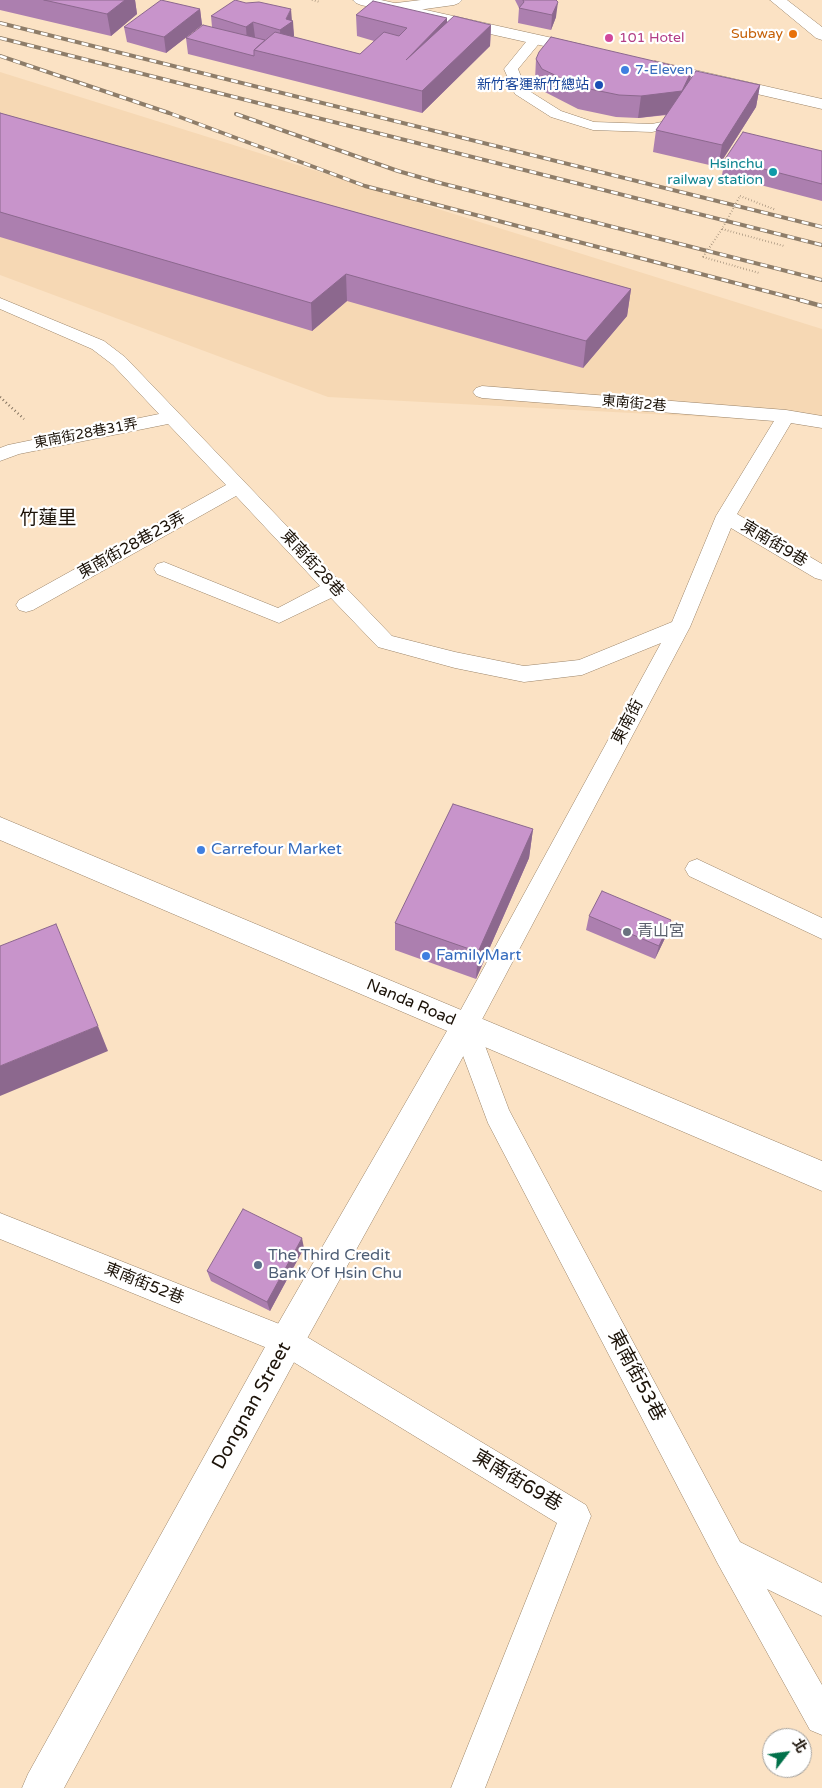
<!DOCTYPE html>
<meta charset="utf-8">
<style>
body{margin:0}
#map{position:relative;width:822px;height:1788px;overflow:hidden;background:#fbe2c4;font-family:"Varela Round","Noto Sans TC",sans-serif}
canvas{display:block}
.north{position:absolute;left:762px;top:1728px;width:50px;height:50px;box-sizing:border-box;background:#fff;border:1px solid #a4a19d;border-radius:50%;rotate:60deg;font-size:14px;font-weight:700;line-height:20px;text-align:center;color:#1c1309}
.north::after{content:'';display:block;margin:auto;width:18px;height:22px;background:#01714a;clip-path:polygon(50% 0,100% 100%,50% 72%,0 100%)}
</style>
<div id="map">
<canvas width="822" height="1788"></canvas>
<div class="north">北</div>
</div>
<script>
const g = document.querySelector('canvas').getContext('2d');
g.lineJoin = 'round';
function fill(path, color) { g.fillStyle = color; g.fill(path, 'evenodd'); }
const poly = rows => new Path2D(rows.map(r => 'M' + r).join(''));
function stroke(path, color, width, dash) { g.strokeStyle = color; g.lineWidth = width; g.lineCap = dash ? 'butt' : 'round'; g.setLineDash(dash || []); g.stroke(path); }
function drawText(font, color, halo, rows, align = 'center') {
  g.font = font + ' "Varela Round","Noto Sans TC",sans-serif'; g.lineWidth = 4.5; g.setLineDash([]); g.textBaseline = 'middle'; g.strokeStyle = halo; g.fillStyle = color; for (const [text, x, y, turn = 0] of rows) {
    g.save(); g.translate(x, y); g.rotate((+turn || 0) * Math.PI / 180); g.textAlign = isNaN(turn) ? turn : align; if (halo) g.strokeText(text, 0, 0); g.fillText(text, 0, 0); g.restore();
  }
}
const built = poly([
 [0,72,822,329,822,423,328,397,0,275]
]);
const pathFar1 = poly([
 [312,0,320,2],
 [740,196,776,210],
 [722,229,784,246],
 [703,257,759,273]
]);
const path = poly([
 [0,397,24,419]
]);
const lane = poly([
 [535,36,542,40,518,69,526,89,561,111,594,122,652,124,690,116,695,117,697,120,695,123,652,132,593,130,551,117,515,94,504,69,530,37,535,36],
 [0,298,104,341,125,357,392,636,455,652,524,666,579,660,672,622,716,516,774,421,482,398,476,396,473,392,476,388,482,386,786,410,822,416,822,428,791,423,737,514,822,564,822,580,815,578,731,528,690,627,478,1027,509,1110,740,1542,822,1583,822,1616,767,1589,822,1685,822,1735,810,1730,718,1564,488,1123,452,1026,661,643,582,675,524,682,455,668,378,647,331,598,279,623,157,574,154,569,157,564,164,562,278,608,320,586,236,496,33,610,26,612,19,610,16,605,19,600,226,485,168,424,19,454,0,461,0,448,8,445,159,414,113,365,92,349,0,309,0,298],
 [697,859,822,918,822,939,689,876,685,869,689,862,697,859],
 [0,1213,297,1331,586,1505,591,1516,485,1788,451,1788,557,1523,277,1352,0,1239,0,1213]
]);
const street = poly([
 [421,0,462,0,459,3,454,5,396,13,391,11,388,8,391,5,396,3,421,0],
 [465,1013,475,1017,480,1026,475,1035,299,1353,64,1788,22,1788,28,1774,275,1329,455,1017,465,1013]
]);
const secondary = poly([
 [353,0,381,0,584,45,590,47,592,50,590,53,584,55,361,5,356,3,353,0],
 [770,0,787,0,822,27,822,40,816,38,770,0],
 [655,61,822,99,822,109,649,69,647,66,649,63,655,61],
 [0,817,822,1161,822,1191,0,840,0,817]
]);
const railFar1 = poly([
 [0,23,822,227],
 [0,38,822,245],
 [0,56,169,113,365,186,804,301],
 [236,114,398,171,440,183,822,280]
]);
const rail = poly([
 [800,300,822,306]
]);
const pathBridge = poly([
 [703,257,722,229,740,196]
]);
const wall = poly([
 [0,0,135,0,137,14,111,36,0,10],
 [515,0,556,0,556,17,551,30,518,23,519,8],
 [200,9,202,25,166,53,127,42,124,27],
 [356,15,447,18,447,22,491,25,490,46,422,113,188,54,186,38,212,27,211,16,292,20,294,36,293,37,360,54,374,41,357,36],
 [536,59,692,70,690,80,760,85,756,107,718,167,653,152,656,130,667,115,638,118,616,117,578,109,541,90,535,80],
 [0,113,631,289,627,316,583,368,347,301,312,331,0,237],
 [822,151,822,201,722,175,725,159],
 [533,829,529,858,476,979,395,950,395,923],
 [589,916,671,920,667,934,655,959,586,930],
 [304,1248,270,1311,211,1281,207,1271]
]);
const shadedWall = poly([
 [125,0,135,0,137,14,111,36,107,14],
 [558,2,556,17,551,30,552,15],
 [200,9,202,25,166,53,164,37],
 [291,9,292,21,293,21,294,36,281,45,280,30],
 [447,18,447,40,406,60],
 [253,22,255,37,247,42,246,27],
 [491,25,490,46,422,113,422,91],
 [692,70,688,92,678,113,638,118,641,96],
 [760,85,756,107,718,167,722,145],
 [346,274,347,301,312,331,311,303],
 [631,289,627,316,583,368,586,341],
 [533,829,529,858,476,979,478,952],
 [671,920,667,934,655,959,659,946],
 [98,1026,108,1051,0,1096,0,1066],
 [302,1238,304,1248,270,1311,267,1302]
]);
const building = poly([
 [44,0,125,0,107,14,44,0],
 [161,0,200,9,164,37,124,27,161,0],
 [235,0,246,3,259,2,291,9,286,19,293,21,280,30,253,22,246,27,211,16,235,0],
 [523,0,556,0,558,2,552,15,519,8,524,2,523,0],
 [373,1,447,18,406,60,454,16,491,25,422,91,254,50,275,32,360,54,384,32,399,36,407,28,356,15,373,1],
 [203,25,265,40,254,50,254,56,186,38,203,25],
 [551,37,692,70,682,91,641,96,619,95,580,87,542,69,536,59,539,52,551,37],
 [696,71,760,85,722,145,656,130,696,71],
 [0,113,631,289,586,341,346,274,311,303,0,212,0,113],
 [743,132,822,151,822,184,725,159,743,132],
 [453,804,533,829,478,952,395,923,453,804],
 [602,891,671,920,659,946,589,916,602,891],
 [56,924,98,1026,0,1066,0,946,56,924],
 [243,1209,302,1238,267,1302,207,1271,243,1209]
]);
const markers = [
 [793,34,5,"#e8710a"],
 [609,38,5,"#d1479c"],
 [625,70,5,"#3f7fe0"],
 [599,85,5,"#1a4fb4"],
 [773,172,5,"#0f9aa8"],
 [201,850,5,"#3f7fe0"],
 [627,932,5,"#6b7280"],
 [426,956,5,"#3f7fe0"],
 [258,1265,5,"#5c6f8a"]
];
const farFoodnames = [
 ["Subway",783,34]
];
const farHotelnames = [
 ["101 Hotel",619,38]
];
const farShopnames = [
 ["7-Eleven",635,70]
];
const farTransitnames = [
 ["新竹客運新竹總站",589,85]
];
const farCulturenames = [
 ["Hsinchu",763,164],
 ["railway station",763,180]
];
const farStreetnames = [
 ["東南街2巷",634,404,5],
 ["東南街28巷31弄",86,434,-11]
];
const streetNames = [
 ["東南街9巷",774,544,31],
 ["東南街28巷23弄",132,546,-29],
 ["東南街28巷",312,564,47],
 ["東南街",628,722,-62],
 ["Nanda Road",411,1003,23],
 ["東南街52巷",144,1284,22]
];
const shopNames = [
 ["Carrefour Market",211,850],
 ["FamilyMart",436,956]
];
const worshipNames = [
 ["青山宮",637,932]
];
const serviceNames = [
 ["The Third Credit",268,1256],
 ["Bank Of Hsin Chu",268,1274]
];
const quarterNames = [
 ["竹蓮里",48,519]
];
const nearStreetnames = [
 ["東南街53巷",636,1376,62],
 ["Dongnan Street",252,1406,-61],
 ["東南街69巷",517,1481,31]
];
fill(built, '#f6d8b4');
stroke(lane, '#9b8469', 1);
stroke(street, '#9b8469', 1);
stroke(secondary, '#9b8469', 1);
stroke(pathFar1, '#81715e', 2, [0.5, 2.5]);
stroke(path, '#81715e', 2.5, [1, 3]);
fill(lane, '#fff');
fill(street, '#fff');
fill(secondary, '#fff');
stroke(railFar1, '#8e7d69', 4);
stroke(rail, '#8e7d69', 4.5);
stroke(railFar1, '#fff', 2.5, [7]);
stroke(rail, '#fff', 3, [9]);
stroke(pathBridge, '#81715e', 2, [0.5, 2.5]);
fill(wall, '#ac7faf');
fill(shadedWall, '#8c688e');
fill(building, '#c894cb');
stroke(building, '#8c688e', 1);
for (const [x, y, r, color] of markers) { const dot = new Path2D(); dot.arc(x, y, r, 0, 2 * Math.PI); g.fillStyle = color; g.fill(dot); stroke(dot, '#fff', 2); }
drawText('14px', '#c56008', '#fff', farFoodnames, 'right');
drawText('14px', '#b23c85', '#fff', farHotelnames, 'left');
drawText('14px', '#366cbe', '#fff', farShopnames, 'left');
drawText('14px', '#164399', '#fff', farTransitnames, 'right');
drawText('14px', '#0d838f', '#fff', farCulturenames, 'right');
drawText('14px', '#1c1309', '#fff', farStreetnames);
drawText('16px', '#1c1309', '#fff', streetNames);
drawText('16px', '#366cbe', '#fff', shopNames, 'left');
drawText('16px', '#5b616d', '#fff', worshipNames, 'left');
drawText('16px', '#4e5e75', '#fff', serviceNames, 'left');
drawText('19px', '#1c1309', '#fff', quarterNames);
drawText('19px', '#1c1309', '#fff', nearStreetnames);
</script>
